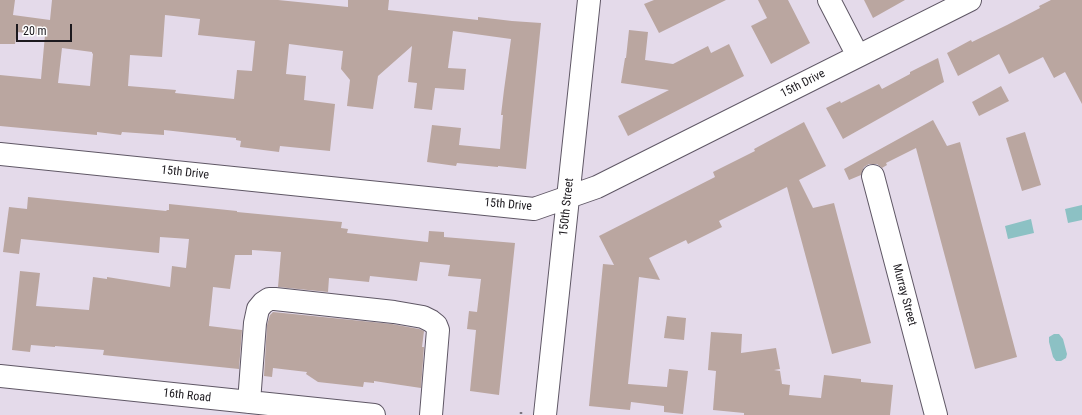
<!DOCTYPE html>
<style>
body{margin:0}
#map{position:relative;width:1082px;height:415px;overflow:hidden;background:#e4daea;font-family:"Roboto Condensed",sans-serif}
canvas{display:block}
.scale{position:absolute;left:16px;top:24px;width:56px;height:18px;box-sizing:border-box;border:2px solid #1c191e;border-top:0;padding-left:5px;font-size:12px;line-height:14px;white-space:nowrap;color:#1c191e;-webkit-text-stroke:3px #fff;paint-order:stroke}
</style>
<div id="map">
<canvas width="1082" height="415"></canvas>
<div class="scale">20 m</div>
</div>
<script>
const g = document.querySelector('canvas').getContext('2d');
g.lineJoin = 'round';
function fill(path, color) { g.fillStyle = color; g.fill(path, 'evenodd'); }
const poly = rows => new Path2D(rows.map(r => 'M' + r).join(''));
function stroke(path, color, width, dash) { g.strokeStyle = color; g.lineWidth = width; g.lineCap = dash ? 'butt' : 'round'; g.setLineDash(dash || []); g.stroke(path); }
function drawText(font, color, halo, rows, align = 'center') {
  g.font = font + ' "Roboto Condensed",sans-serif'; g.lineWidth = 3; g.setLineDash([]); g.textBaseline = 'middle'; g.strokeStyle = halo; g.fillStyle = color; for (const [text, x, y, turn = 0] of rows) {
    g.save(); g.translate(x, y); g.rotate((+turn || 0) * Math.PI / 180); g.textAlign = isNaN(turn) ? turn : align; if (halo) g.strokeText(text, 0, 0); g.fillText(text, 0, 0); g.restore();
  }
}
const water = poly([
 [1082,205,1082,220,1068,223,1065,209],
 [1031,219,1034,233,1008,239,1005,226],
 [1054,334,1059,334,1063,339,1067,354,1066,358,1061,361,1056,361,1053,357,1049,342,1049,337]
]);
const building = poly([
 [0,0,15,0,13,15,50,20,52,0,278,0,348,7,348,0,389,0,388,10,478,20,478,17,512,21,541,23,526,169,498,166,498,167,457,163,456,166,427,162,432,125,461,128,459,145,500,149,503,115,501,115,504,90,511,39,453,31,448,68,466,69,464,90,435,88,432,110,414,108,417,83,408,82,412,46,378,76,373,109,347,106,350,80,341,69,343,51,289,44,286,74,306,76,304,100,335,104,330,151,280,146,279,152,240,147,241,141,236,140,236,138,164,130,164,135,122,132,121,135,97,132,97,135,0,126,0,75,41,79,45,35,17,32,15,44,0,44],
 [165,15,200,19,198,35,255,41,252,71,237,70,234,99,175,93,176,90,128,86,130,55,162,57],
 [62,48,92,52,92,53,93,54,90,86,58,83],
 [654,0,726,0,659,33,644,4],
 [758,0,788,0,810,43,771,64,751,26,767,18],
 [864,0,905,0,873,18],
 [1051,0,1082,0,1082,104,1065,72,1054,78,1043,57,1009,74,999,54,958,76,947,53,971,40,972,42,1007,25,1040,8,1039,6],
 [629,30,648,32,645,60,673,64,708,46,711,53,729,44,744,76,628,136,618,116,669,90,621,83,625,58,626,58],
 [938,58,944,82,843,139,826,108,840,101,841,103,879,84,882,89,910,74,910,72],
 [1001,86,1009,101,979,116,972,102],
 [933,120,947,146,960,142,1017,357,975,369,916,148,886,163,887,165,882,168,877,164,869,164,864,167,861,175,849,180,844,169],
 [804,122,826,166,799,180,813,208,834,203,871,343,832,354,787,187,719,221,722,227,688,244,686,240,649,258,660,280,639,277,628,384,667,387,669,369,688,371,683,414,664,412,664,406,631,402,630,410,589,406,603,264,614,265,599,236,715,177,713,172,755,151,754,149],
 [1025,132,1041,185,1022,191,1006,138],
 [28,197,166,211,167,210,169,210,169,204,237,211,237,212,331,221,342,222,341,228,348,229,347,233,428,242,429,231,444,232,444,237,515,243,499,395,470,391,476,330,467,329,469,311,477,312,481,279,448,276,450,265,420,262,417,281,370,276,369,282,329,278,328,292,278,287,281,252,252,250,252,255,235,255,230,289,213,287,209,326,242,330,239,369,103,355,104,350,55,346,55,347,31,345,30,352,12,350,20,271,40,273,36,306,89,310,93,277,107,279,107,277,170,287,172,266,186,268,189,239,160,237,159,253,21,239,19,254,3,252,9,207,27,209],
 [273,312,392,324,419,329,424,331,422,347,424,347,421,388,374,381,374,383,364,382,363,387,318,382,306,374,307,372,273,368,272,377,264,376,267,325,270,315],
 [667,316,686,318,684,340,664,338],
 [711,332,742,334,741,353,776,348,780,369,774,370,780,371,782,384,790,385,789,395,821,398,824,375,861,379,861,382,893,385,890,415,744,415,744,413,713,410,716,371,708,370]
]);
const path = poly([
 [521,414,521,409]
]);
const minor = poly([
 [829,0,858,56],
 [0,154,534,209,597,187,970,0],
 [873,176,936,415],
 [0,376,374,415],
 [249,402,255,323,258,309,263,303,269,299,275,299,394,312,423,317,431,321,436,325,438,330,431,415],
 [545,415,589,0]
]);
const streetNames = [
 ["15th Drive",803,84,-27],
 ["15th Drive",185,173,6],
 ["15th Drive",508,205,5],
 ["150th Street",567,207,-84],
 ["Murray Street",904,295,75],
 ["16th Road",187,396,6]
];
fill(water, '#8cc1c4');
fill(building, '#baa6a0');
stroke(minor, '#5f5765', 24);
stroke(path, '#7c7680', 2.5, [2, 3]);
stroke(minor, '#fff', 22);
drawText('12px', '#1c191e', '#fff', streetNames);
</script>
